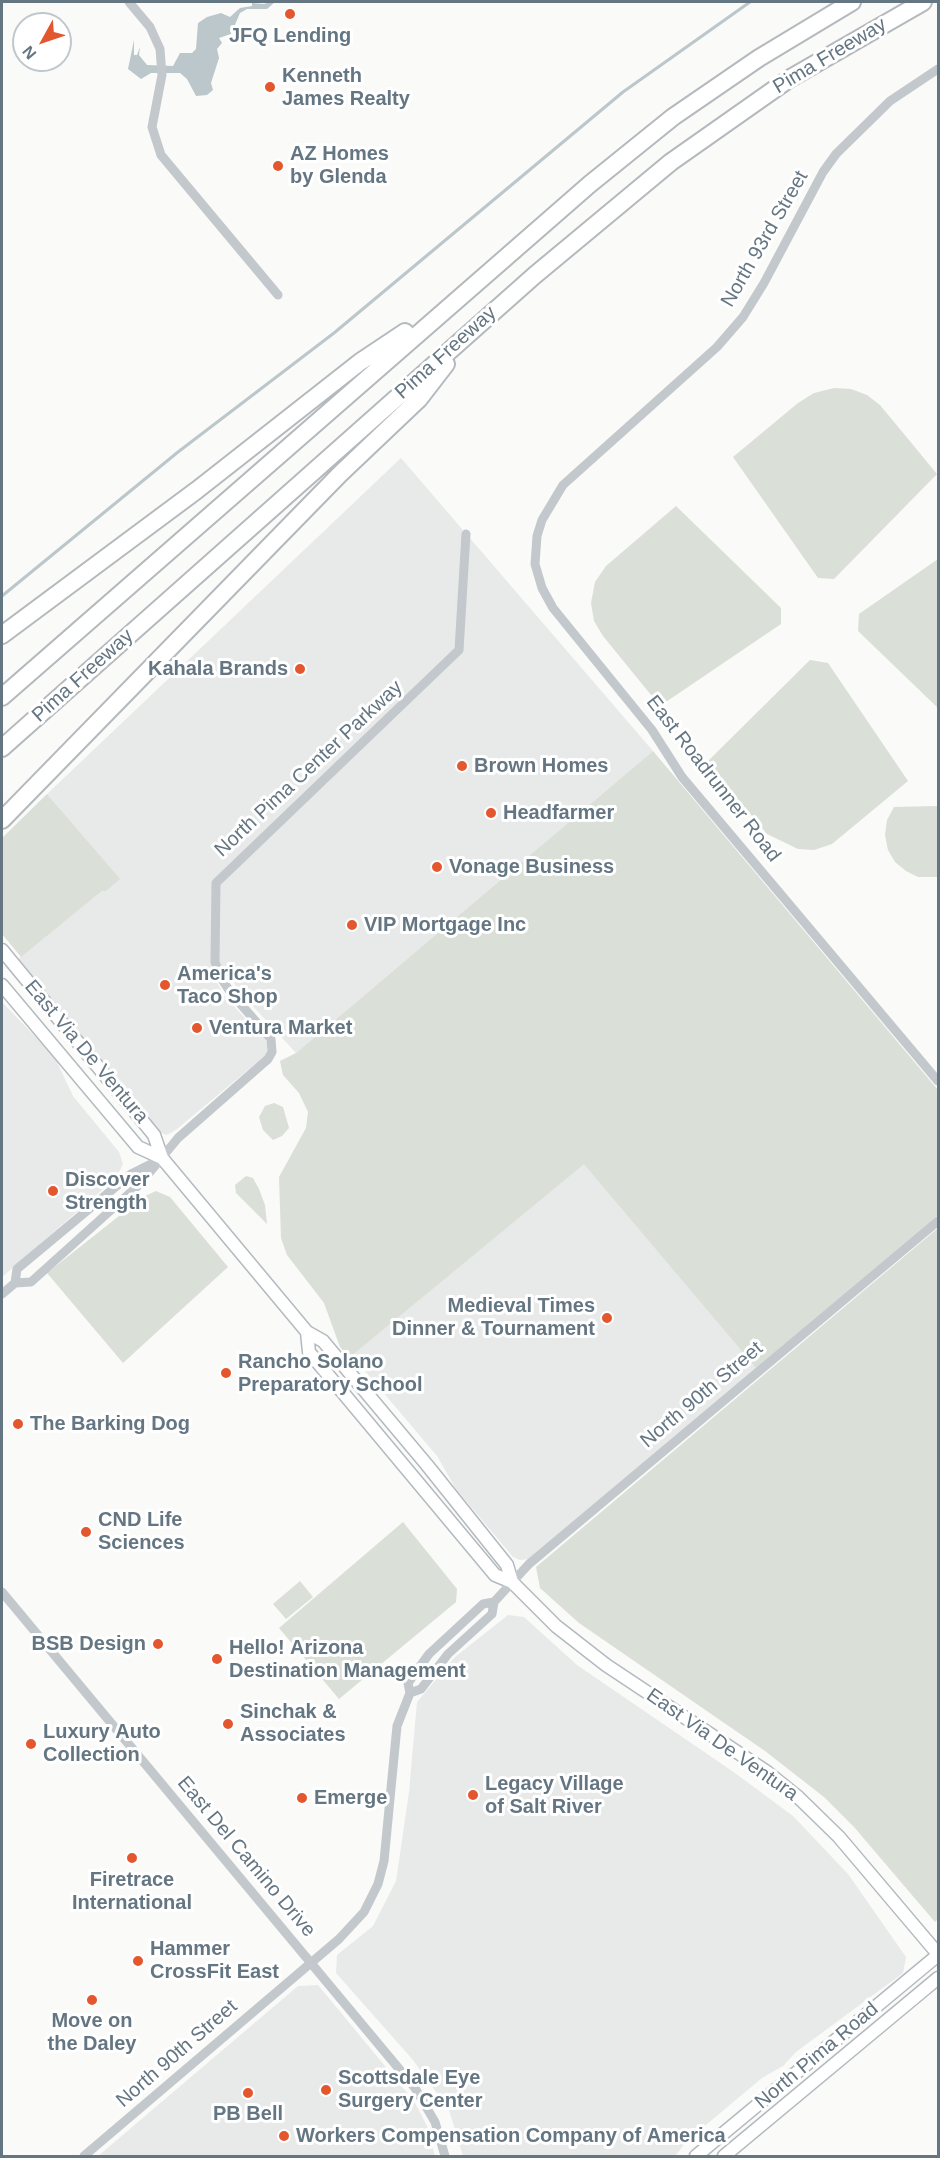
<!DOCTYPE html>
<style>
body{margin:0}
#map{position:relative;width:940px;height:2158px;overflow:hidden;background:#fafaf8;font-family:Helvetica,sans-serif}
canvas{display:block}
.frame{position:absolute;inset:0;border:3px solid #657683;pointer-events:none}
.north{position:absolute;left:12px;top:12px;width:60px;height:60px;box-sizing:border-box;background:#fff;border:2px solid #c1c8cd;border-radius:50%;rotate:230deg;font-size:16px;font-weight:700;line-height:24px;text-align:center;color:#657683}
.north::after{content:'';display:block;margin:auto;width:21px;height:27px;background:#e4572e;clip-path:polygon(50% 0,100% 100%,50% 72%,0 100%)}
</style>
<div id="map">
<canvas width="940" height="2158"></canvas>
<div class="frame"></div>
<div class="north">N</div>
</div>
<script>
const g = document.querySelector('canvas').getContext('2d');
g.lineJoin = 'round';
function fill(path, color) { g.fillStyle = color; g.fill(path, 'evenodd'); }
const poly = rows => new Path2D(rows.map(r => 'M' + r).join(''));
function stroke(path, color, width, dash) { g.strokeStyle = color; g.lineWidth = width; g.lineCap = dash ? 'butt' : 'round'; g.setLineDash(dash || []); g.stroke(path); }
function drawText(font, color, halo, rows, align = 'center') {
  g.font = font + ' Helvetica,sans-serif'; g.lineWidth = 6; g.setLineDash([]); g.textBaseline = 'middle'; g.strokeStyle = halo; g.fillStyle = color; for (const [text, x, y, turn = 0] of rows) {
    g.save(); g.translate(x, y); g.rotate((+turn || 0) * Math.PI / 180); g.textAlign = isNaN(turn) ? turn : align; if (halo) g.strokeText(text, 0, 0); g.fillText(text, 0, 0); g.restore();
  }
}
const built = poly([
 [401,458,653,751,296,1053,238,990,225,966,211,972,226,998,264,1038,267,1043,267,1054,177,1129,167,1135,161,1133,152,1125,141,1106,118,1078,108,1072,87,1047,63,1013,18,959,102,891,106,891,119,879,47,794],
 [2,1002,48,1050,57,1062,73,1096,119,1152,123,1164,117,1177,2,1277],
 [584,1163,756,1368,528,1559,520,1560,513,1557,456,1489,437,1456,360,1365,349,1358],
 [508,1615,524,1617,577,1665,735,1773,793,1816,848,1874,906,1957,903,1973,796,2052,783,2066,762,2078,688,2140,675,2156,463,2156,449,2110,413,2060,336,1973,337,1955,373,1926,396,1881,409,1792,417,1702,455,1657],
 [318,1985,414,2101,427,2126,435,2156,98,2156,298,1986]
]);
const green = poly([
 [834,388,851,389,867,395,880,405,937,474,834,579,818,578,733,457,798,403,814,393],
 [676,506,781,608,781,624,660,706,603,636,594,621,591,603,595,582,606,566],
 [938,559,938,708,858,631,859,614],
 [810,660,828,663,908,781,832,844,814,850,798,849,767,834,707,762],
 [653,751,938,1090,938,1215,756,1368,584,1164,349,1358,340,1347,324,1303,287,1255,281,1238,279,1177,306,1128,308,1112,299,1093,283,1075,280,1061,296,1053],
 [47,794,120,879,106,891,102,891,21,957,2,934,2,838],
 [938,806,938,877,918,877,906,871,895,862,888,850,885,835,887,820,894,807],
 [274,1103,283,1107,289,1128,282,1136,273,1140,263,1130,259,1117,265,1106],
 [246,1176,253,1178,259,1189,265,1205,267,1224,236,1193,235,1185],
 [156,1191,170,1197,228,1267,123,1363,47,1273,143,1197],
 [938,1228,938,1919,935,1922,854,1827,824,1797,765,1751,579,1623,540,1588,536,1567],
 [403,1522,457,1589,456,1602,339,1699,279,1628],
 [300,1581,313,1597,286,1619,273,1604]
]);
const water = poly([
 [270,2,275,2,267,9,247,9,240,13,231,34,219,38,222,43,217,49,219,58,211,83,213,90,207,95,196,96,187,79,180,73,151,73,141,79,128,69,134,40,134,55,137,55,140,47,139,55,147,65,173,66,180,53,192,53,196,49,198,23,207,17,221,13,230,17,240,8,252,6,252,3,264,4]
]);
const stream = poly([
 [2,596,178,452,334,333,623,92,750,2]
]);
const street = poly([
 [129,2,150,27,160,49,162,75,152,127,161,155,278,295],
 [938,69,890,101,836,154,823,172,764,283,743,317,717,347,563,485,542,520,537,536,535,564,542,588,553,608,652,730,682,777,938,1081],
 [15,1283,17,1269,131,1174,157,1161],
 [2,1294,15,1283,31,1282,141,1183,178,1138,268,1059,272,1052,271,1039,231,993,221,978,215,962,216,883,459,650,466,534],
 [2,1592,415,2088,435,2122,445,2156],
 [410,1693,421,1689,448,1654,492,1614,494,1602,529,1564,938,1221],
 [84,2156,339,1939,364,1912,378,1884,384,1861,397,1726,410,1693,408,1683,429,1654,483,1604,494,1602]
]);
const secondary = poly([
 [2,950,154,1135,162,1158,307,1332,323,1341,427,1465,507,1565,512,1582],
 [2,985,138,1147,162,1158],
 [307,1332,309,1352,495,1575,512,1582,556,1626,606,1665,767,1772,798,1797,839,1837,938,1954],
 [696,2156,938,1955],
 [724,2156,938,1978]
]);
const highway = poly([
 [2,635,197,490,360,362,405,332],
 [2,697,590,184,673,117,759,58,852,2],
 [2,748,535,275,671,162,789,79,923,2],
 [2,820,340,474,419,399,446,364]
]);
const markers = [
 [290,14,6,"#e4572e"],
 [270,87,6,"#e4572e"],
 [278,166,6,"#e4572e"],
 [300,669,6,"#e4572e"],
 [462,766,6,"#e4572e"],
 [491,813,6,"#e4572e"],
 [437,867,6,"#e4572e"],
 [352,925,6,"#e4572e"],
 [165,985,6,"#e4572e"],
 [197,1028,6,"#e4572e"],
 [53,1191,6,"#e4572e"],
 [607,1318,6,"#e4572e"],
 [226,1373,6,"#e4572e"],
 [18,1424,6,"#e4572e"],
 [86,1532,6,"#e4572e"],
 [158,1644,6,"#e4572e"],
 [217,1659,6,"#e4572e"],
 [228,1724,6,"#e4572e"],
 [31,1744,6,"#e4572e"],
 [473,1795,6,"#e4572e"],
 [302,1798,6,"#e4572e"],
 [132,1858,6,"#e4572e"],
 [138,1961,6,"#e4572e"],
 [92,2000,6,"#e4572e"],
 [326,2090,6,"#e4572e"],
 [248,2093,6,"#e4572e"],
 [284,2136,6,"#e4572e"]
];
const poiNames = [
 ["JFQ Lending",290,36,"center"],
 ["Kenneth",282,76],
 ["James Realty",282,99],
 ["AZ Homes",290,154],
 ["by Glenda",290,177],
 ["Kahala Brands",288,669,"right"],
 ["Brown Homes",474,766],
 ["Headfarmer",503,813],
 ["Vonage Business",449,867],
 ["VIP Mortgage Inc",364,925],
 ["America's",177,974],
 ["Taco Shop",177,997],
 ["Ventura Market",209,1028],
 ["Discover",65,1180],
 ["Strength",65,1203],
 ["Medieval Times",595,1306,"right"],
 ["Dinner & Tournament",595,1329,"right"],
 ["Rancho Solano",238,1362],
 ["Preparatory School",238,1385],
 ["The Barking Dog",30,1424],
 ["CND Life",98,1520],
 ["Sciences",98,1543],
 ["BSB Design",146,1644,"right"],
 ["Hello! Arizona",229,1648],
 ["Destination Management",229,1671],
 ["Sinchak &",240,1712],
 ["Associates",240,1735],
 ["Luxury Auto",43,1732],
 ["Collection",43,1755],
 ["Legacy Village",485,1784],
 ["of Salt River",485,1807],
 ["Emerge",314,1798],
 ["Firetrace",132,1880,"center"],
 ["International",132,1903,"center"],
 ["Hammer",150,1949],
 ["CrossFit East",150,1972],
 ["Move on",92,2021,"center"],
 ["the Daley",92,2044,"center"],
 ["Scottsdale Eye",338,2078],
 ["Surgery Center",338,2101],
 ["PB Bell",248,2114,"center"],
 ["Workers Compensation Company of America",296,2136]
];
const streetNames = [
 ["Pima Freeway",830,56,-31],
 ["North 93rd Street",765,239,-60],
 ["Pima Freeway",446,353,-42],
 ["Pima Freeway",83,676,-42],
 ["North Pima Center Parkway",309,769,-43],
 ["East Roadrunner Road",713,779,52],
 ["East Via De Ventura",86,1052,50],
 ["North 90th Street",702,1395,-40],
 ["East Via De Ventura",722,1745,35],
 ["East Del Camino Drive",246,1857,50],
 ["North 90th Street",177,2054,-41],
 ["North Pima Road",817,2056,-40]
];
fill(built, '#e8e9e9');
fill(green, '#dadfd7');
fill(water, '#bbc7cb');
stroke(stream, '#bbc7cb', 3);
stroke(secondary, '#b3babf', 15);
stroke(highway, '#b4b9bd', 20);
stroke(street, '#c3c8cc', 9);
stroke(secondary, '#fff', 12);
stroke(highway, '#fff', 16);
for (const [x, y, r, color] of markers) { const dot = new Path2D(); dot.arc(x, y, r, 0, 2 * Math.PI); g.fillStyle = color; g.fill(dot); stroke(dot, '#fff', 2); }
drawText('bold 20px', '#657683', '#fff', poiNames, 'left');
drawText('20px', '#657683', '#fff', streetNames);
</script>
